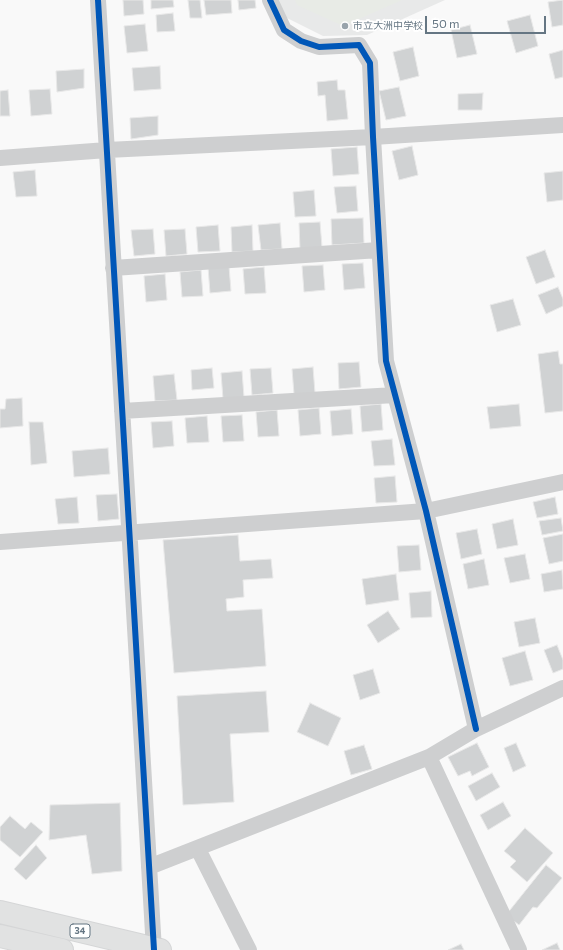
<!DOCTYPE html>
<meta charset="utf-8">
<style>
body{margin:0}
#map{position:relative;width:563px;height:950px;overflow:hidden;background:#f9f9f9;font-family:Commissioner,sans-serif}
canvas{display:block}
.scale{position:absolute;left:425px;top:16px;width:121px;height:18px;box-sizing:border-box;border:2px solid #657683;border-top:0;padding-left:5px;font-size:12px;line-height:14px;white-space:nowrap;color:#657683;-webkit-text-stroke:3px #fff;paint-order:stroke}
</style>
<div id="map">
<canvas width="563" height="950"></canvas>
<div class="scale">50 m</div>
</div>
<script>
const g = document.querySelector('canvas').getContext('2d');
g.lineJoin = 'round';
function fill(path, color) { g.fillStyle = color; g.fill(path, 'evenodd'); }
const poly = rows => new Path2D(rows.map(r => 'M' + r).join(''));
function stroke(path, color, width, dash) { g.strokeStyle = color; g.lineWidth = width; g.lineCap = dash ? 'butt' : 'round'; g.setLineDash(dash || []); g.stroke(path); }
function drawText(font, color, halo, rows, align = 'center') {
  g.font = font + ' Commissioner,"Noto Sans JP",sans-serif'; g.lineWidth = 4; g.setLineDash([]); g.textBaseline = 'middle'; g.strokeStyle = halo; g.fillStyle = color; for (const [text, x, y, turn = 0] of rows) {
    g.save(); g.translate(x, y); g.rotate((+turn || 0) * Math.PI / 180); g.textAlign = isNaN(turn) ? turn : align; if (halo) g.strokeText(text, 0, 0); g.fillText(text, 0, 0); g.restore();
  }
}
const built = poly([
 [277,0,445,0,367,35,323,36,285,17]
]);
const green = poly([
 [295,0,402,0,343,26,297,5]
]);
const building = poly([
 [123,0,143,0,144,14,124,16,123,0],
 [151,0,173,0,174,7,151,9,151,0],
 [188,0,200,0,202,18,190,18,188,0],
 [204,0,231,0,232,13,206,15,204,0],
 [238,0,255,0,256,8,239,10,238,0],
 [563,0,563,25,552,27,548,2,563,0],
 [173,13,175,31,157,32,156,15,173,13],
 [530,15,538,46,516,53,507,21,530,15],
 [145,24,148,51,127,53,124,26,145,24],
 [470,25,477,54,457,58,451,30,470,25],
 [413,47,419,76,400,81,393,52,413,47],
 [563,50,563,77,555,79,549,54,563,50],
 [160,66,161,89,134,91,132,68,160,66],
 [84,69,84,88,57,92,56,71,84,69],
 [337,80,338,90,345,90,348,119,327,121,325,95,318,96,317,82,337,80],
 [399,87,406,116,386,120,379,91,399,87],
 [50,89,52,114,31,116,29,90,50,89],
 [8,90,10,116,0,116,0,91,8,90],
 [483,93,482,110,458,110,458,94,483,93],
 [158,116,158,135,131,139,130,118,158,116],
 [412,146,418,175,399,180,392,151,412,146],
 [357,147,359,174,333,176,331,149,357,147],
 [35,170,37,196,16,197,13,172,35,170],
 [563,171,563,200,547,202,544,173,563,171],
 [356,186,358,211,337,213,334,187,356,186],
 [314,190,316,216,295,217,293,192,314,190],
 [363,218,364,243,332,245,331,219,363,218],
 [320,222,322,247,300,249,299,223,320,222],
 [280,223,282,249,261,250,258,225,280,223],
 [218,225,220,251,198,252,196,227,218,225],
 [252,225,253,251,232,252,231,227,252,225],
 [153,229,155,254,134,256,131,230,153,229],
 [185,229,187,254,166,256,164,230,185,229],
 [545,250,555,277,536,284,526,257,545,250],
 [363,263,365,288,344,290,342,264,363,263],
 [323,265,325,290,304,292,302,266,323,265],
 [229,266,231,291,210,293,208,267,229,266],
 [264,267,266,293,245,294,243,269,264,267],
 [201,270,203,296,182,297,180,272,201,270],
 [165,274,167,300,146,302,144,276,165,274],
 [558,287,563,299,563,306,546,314,538,295,558,287],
 [513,299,521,325,497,332,490,305,513,299],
 [558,351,560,364,563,364,563,411,545,413,538,354,558,351],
 [359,362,361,387,339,389,338,363,359,362],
 [313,367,315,393,294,394,292,369,313,367],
 [212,368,214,388,192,390,191,370,212,368],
 [271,368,273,393,252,395,250,369,271,368],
 [242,371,244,397,223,399,221,373,242,371],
 [174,374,177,400,155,401,153,376,174,374],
 [22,398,23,426,0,428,0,409,5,409,6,399,22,398],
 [381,404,383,430,362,432,360,406,381,404],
 [519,404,521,426,490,429,487,407,519,404],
 [319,408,321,434,300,436,298,410,319,408],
 [351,409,353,434,332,436,330,411,351,409],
 [277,410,279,436,258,437,256,412,277,410],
 [242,415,244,441,223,442,221,416,242,415],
 [207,416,209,442,187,443,185,418,207,416],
 [172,421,174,446,153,448,151,422,172,421],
 [29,422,43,422,47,463,31,465,29,422],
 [392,439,395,465,374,466,371,441,392,439],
 [108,448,110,474,74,477,72,451,108,448],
 [395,476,397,502,376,503,374,478,395,476],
 [117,494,119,519,98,521,96,495,117,494],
 [77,497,79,523,58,524,55,499,77,497],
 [555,497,558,514,537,518,533,502,555,497],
 [561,518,563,531,542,535,539,521,561,518],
 [513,519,518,545,497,549,492,524,513,519],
 [477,529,482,554,461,559,456,533,477,529],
 [563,534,563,561,549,564,543,538,563,534],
 [238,535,240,561,271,559,273,578,243,580,244,597,226,599,227,611,262,609,266,666,174,673,163,540,238,535],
 [419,545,421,570,399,572,397,546,419,545],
 [525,554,530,579,510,583,504,558,525,554],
 [484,559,489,585,468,589,463,564,484,559],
 [562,570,563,589,544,592,541,574,562,570],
 [396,574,399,600,366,605,362,579,396,574],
 [431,591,432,617,411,618,409,593,431,591],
 [388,611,400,629,378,643,367,625,388,611],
 [535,618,540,643,519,647,514,622,535,618],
 [557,645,563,660,563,669,553,673,544,650,557,645],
 [525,651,533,680,510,686,502,658,525,651],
 [373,669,380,693,360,700,353,675,373,669],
 [266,691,269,732,230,734,234,802,183,805,177,696,266,691],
 [310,703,341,718,328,746,297,732,310,703],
 [477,743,489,767,472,776,470,771,458,776,448,757,477,743],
 [516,743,526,766,513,772,504,748,516,743],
 [364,745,372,769,351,775,344,751,364,745],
 [492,773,500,787,476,801,468,786,492,773],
 [503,802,511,816,488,830,480,815,503,802],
 [120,803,122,871,92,874,86,835,49,840,50,805,120,803],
 [10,816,25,829,31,822,43,832,20,857,0,840,0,827,10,816],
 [525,828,553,853,527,882,510,867,516,861,504,851,525,828],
 [36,845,47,858,26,880,14,869,36,845],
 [546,865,562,878,537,908,533,907,519,925,506,915,546,865],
 [557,943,560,950,542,950,557,943],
 [461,944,464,950,448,950,461,944]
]);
const street = poly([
 [98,0,154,950],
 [270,0,284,30,301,41,319,47,359,45,370,63,373,137,386,361,426,511,476,729],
 [0,158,107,150,373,137,563,125],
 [113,268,379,250],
 [122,411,395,395],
 [0,542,426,511,563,482],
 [429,757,519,950],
 [198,849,249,950],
 [149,867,429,757,476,729,563,688]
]);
const primary = poly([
 [0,912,160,950],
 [0,936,62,950]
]);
const cycleway = poly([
 [98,0,154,950],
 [270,0,284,30,301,41,319,47,359,45,370,63,373,137,386,361,426,511,476,729]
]);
const markers = [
 [345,26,4,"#99a4ac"]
];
const shields = [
 [80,931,20]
];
const shieldNames = [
 ["34",80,931]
];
const poiNames = [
 ["市立大洲中学校",353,26]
];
fill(built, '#e8e9e9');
fill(green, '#e8ebe6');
fill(building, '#d0d2d3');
stroke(building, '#e8e8e8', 1);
stroke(primary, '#d5d6d7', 24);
stroke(street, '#cecfd0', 16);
stroke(primary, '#e1e2e2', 22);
stroke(cycleway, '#0057b8', 6);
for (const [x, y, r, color] of markers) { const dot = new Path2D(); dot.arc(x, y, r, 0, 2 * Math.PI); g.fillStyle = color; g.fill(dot); stroke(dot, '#fff', 1.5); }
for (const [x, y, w] of shields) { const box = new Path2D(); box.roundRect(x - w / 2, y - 7, w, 14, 3); g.fillStyle = '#fff'; g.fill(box); stroke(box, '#657683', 1); }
drawText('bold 9px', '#657683', null, shieldNames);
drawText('10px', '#657683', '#fff', poiNames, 'left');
</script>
